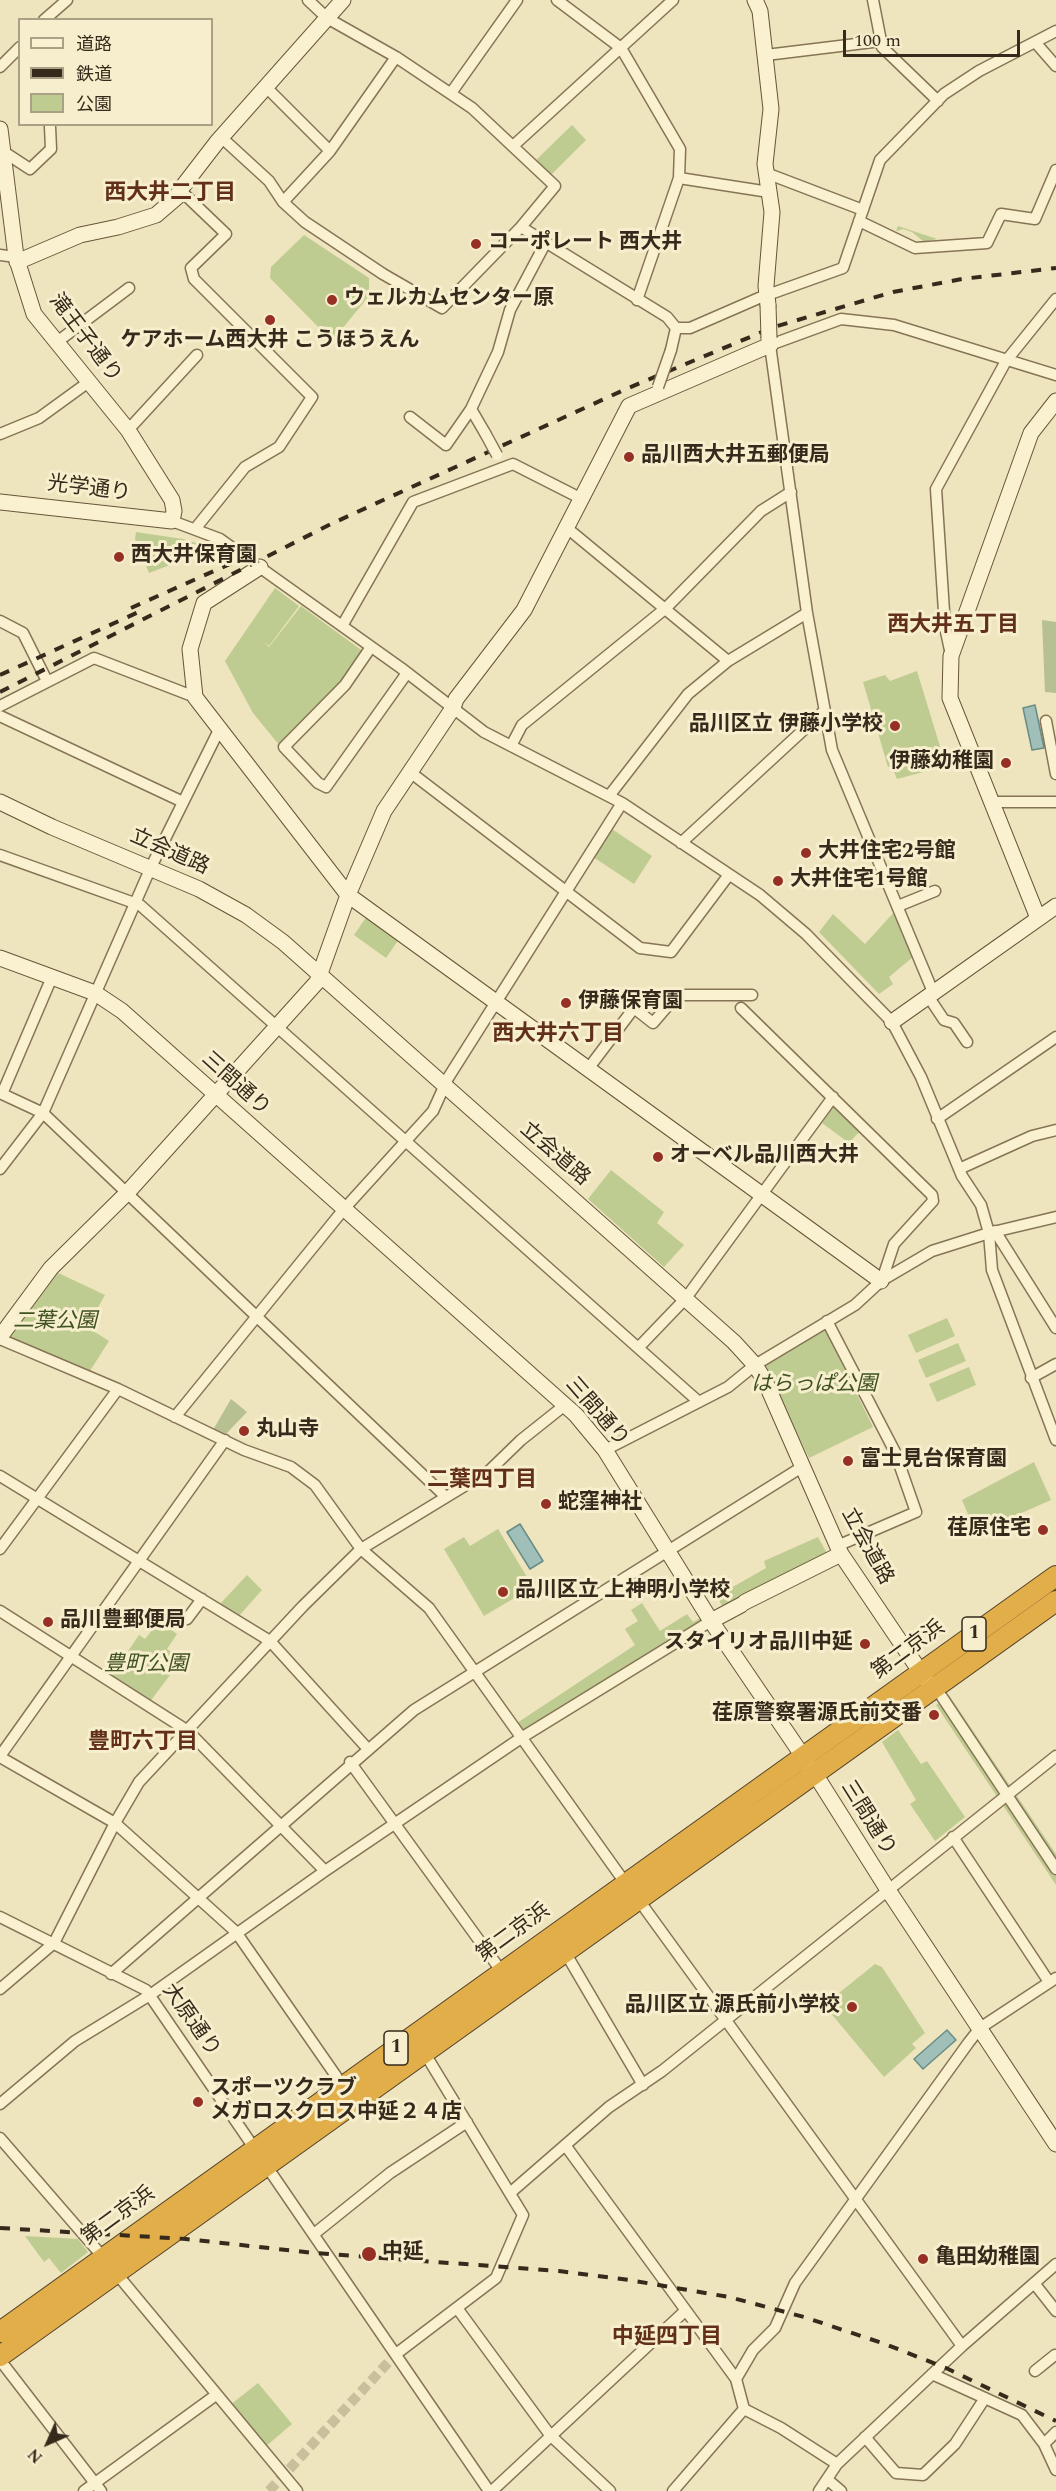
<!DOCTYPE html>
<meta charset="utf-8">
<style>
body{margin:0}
#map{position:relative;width:1056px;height:2491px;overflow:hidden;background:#eee4bd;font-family:Spectral,"Noto Sans JP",serif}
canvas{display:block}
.legend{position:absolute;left:18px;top:18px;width:195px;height:108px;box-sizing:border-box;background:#f6eecc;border:2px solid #a9a085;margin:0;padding:8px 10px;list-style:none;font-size:18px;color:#352a1b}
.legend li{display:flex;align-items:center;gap:12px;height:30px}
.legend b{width:30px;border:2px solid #a9a085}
.north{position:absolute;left:18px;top:2413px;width:60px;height:60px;-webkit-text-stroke:4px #f6eecc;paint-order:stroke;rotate:225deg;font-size:16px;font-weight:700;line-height:24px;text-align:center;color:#352a1b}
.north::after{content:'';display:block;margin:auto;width:21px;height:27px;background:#352a1b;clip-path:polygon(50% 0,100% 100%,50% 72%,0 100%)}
.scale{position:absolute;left:843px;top:30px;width:177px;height:27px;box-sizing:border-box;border:3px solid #352a1b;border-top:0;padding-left:8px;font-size:18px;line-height:21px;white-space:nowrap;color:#352a1b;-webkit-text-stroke:4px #f6eecc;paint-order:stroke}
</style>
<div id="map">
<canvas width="1056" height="2491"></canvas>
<ul class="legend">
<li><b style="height:8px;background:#f9f1d0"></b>道路</li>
<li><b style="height:8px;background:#352a1b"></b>鉄道</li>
<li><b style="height:16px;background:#bfcc91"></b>公園</li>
</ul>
<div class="north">N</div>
<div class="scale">100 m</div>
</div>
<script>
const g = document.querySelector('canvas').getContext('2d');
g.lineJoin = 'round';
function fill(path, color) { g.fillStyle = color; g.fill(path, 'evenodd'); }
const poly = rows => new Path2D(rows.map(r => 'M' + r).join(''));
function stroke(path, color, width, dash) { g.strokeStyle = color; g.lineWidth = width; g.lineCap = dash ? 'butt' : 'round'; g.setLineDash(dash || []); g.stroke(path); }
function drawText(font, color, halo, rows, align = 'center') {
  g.font = font + ' Spectral,"Noto Sans JP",serif'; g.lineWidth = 6; g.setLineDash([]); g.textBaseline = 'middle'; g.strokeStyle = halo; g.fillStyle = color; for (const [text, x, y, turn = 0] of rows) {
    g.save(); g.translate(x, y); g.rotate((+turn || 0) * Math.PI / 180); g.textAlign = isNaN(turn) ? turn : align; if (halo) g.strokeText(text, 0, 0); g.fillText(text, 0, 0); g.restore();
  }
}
const green = poly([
 [572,125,586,140,550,176,535,161],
 [898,226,937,239,924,242,912,232,903,229,896,231],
 [304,235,369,278,369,296,332,341,270,278,271,267],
 [136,532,183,539,206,546,206,551,149,573,135,539],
 [275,588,299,606,269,646,264,642,269,647,301,606,364,652,336,691,280,746,253,713,225,661],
 [917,671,946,766,897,779,892,767,888,767,863,682,885,675,890,681],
 [612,829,652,856,634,884,593,857],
 [896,910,913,957,889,977,893,984,879,994,819,932,833,914,865,944],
 [367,916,399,939,386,958,354,935],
 [834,1106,860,1131,849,1143,822,1123],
 [611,1170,664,1212,657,1223,684,1245,664,1267,588,1199],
 [54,1271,105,1295,87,1327,109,1341,88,1374,6,1336],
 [947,1318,955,1336,916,1353,908,1335],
 [825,1329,873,1427,809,1458,765,1366],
 [958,1343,966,1361,926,1378,918,1360],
 [969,1367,976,1385,937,1402,929,1384],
 [1034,1462,1051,1500,976,1533,962,1500],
 [498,1529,533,1587,484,1616,444,1549,464,1537,470,1546],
 [818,1537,827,1553,694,1625,523,1731,517,1723,635,1645,625,1629,638,1621,631,1610,642,1603,660,1631,687,1614,693,1622,722,1606,717,1596,766,1568,764,1561],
 [247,1575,262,1590,238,1617,219,1605],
 [159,1621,177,1634,167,1649,182,1659,149,1703,110,1678,139,1635,145,1639],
 [949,1695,1056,1854,1056,1885,936,1705],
 [898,1730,921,1764,927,1761,965,1817,935,1841,910,1804,916,1800,882,1742],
 [875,1964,882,1967,925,2033,912,2044,916,2048,884,2077,824,2005],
 [25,2236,78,2239,88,2252,61,2273,49,2258,44,2262],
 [258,2383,292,2424,265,2447,230,2405]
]);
const cemetery = poly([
 [1042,620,1056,622,1056,693,1045,692],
 [231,1399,247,1412,225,1435,213,1430]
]);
const water = poly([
 [1035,705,1044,748,1032,750,1023,708,1035,705],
 [520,1524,543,1561,530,1569,507,1532,520,1524],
 [947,2030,956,2040,923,2069,914,2059,947,2030]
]);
const streetTunnel = poly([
 [269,2491,396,2354]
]);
const street = poly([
 [557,0,621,48,680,149,679,178,637,300],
 [873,0,881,41],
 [44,20,67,0],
 [1035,42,1056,66],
 [766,55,881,41,882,47,938,101],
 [0,67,20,47],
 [266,87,330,151],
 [451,93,517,0],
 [221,137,269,181,283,202,305,222,383,274,442,308,521,227,555,186,472,108,396,57,327,18,308,0],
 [513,146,673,0],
 [4,152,30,169,51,149,50,127],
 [766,173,863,210],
 [679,178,769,192],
 [180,190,226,234,191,268,194,279,312,397,279,447,245,467,195,529],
 [283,202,330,151,396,57],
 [859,221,915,248,987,243,1001,214,1035,219,1056,170],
 [521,227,667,317,676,328,690,328,759,298,843,268,880,160,944,94,979,71,1056,31],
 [0,255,16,257],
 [57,342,129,288],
 [671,350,676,328],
 [471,409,485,433],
 [410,417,446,445,471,409,498,352,510,310,546,242],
 [128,430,197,355],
 [0,434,39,418,90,381],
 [172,521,220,539,401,668,484,732,622,803,760,895,806,934,892,1022,921,1077,962,1176,981,1205,989,1233,992,1270,1056,1440],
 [567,528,728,661],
 [0,621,23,633,47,681],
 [342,626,413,502,513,464,582,499],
 [371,647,345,685,284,747,318,783,326,787,407,673],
 [951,655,945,627,936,489,1006,361,1056,299],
 [0,706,94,658,195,697],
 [0,716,183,802],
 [1046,721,1056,774],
 [511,746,522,725,666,608,761,511,791,492],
 [410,772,640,948,671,952,728,876],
 [609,796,688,694,728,661,807,613],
 [992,802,1056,802],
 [681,843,824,711],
 [0,855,140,905,699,1402],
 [898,906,935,891],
 [933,992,832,750,807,613,770,345,841,319,894,325,1056,375],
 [928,996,944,1020,954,1023,967,1042],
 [741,1008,932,1195,933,1201,894,1244,882,1280],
 [588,1069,634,1008,653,1023,677,995,752,995],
 [0,1093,43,1113,446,1497],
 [2,1094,52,977],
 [937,1119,1056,1037],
 [0,1169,43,1113,151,867,219,730],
 [959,1169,1032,1136,1056,1130],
 [995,1231,1056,1328],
 [827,1321,895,1452,916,1512,837,1546],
 [0,1339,118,1389,244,1450,291,1467,315,1485,361,1549,429,1608,626,1884],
 [639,1347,686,1298,833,1097],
 [1031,1378,1056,1364],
 [175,1417,344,1209,433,1111,448,1078,622,803],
 [605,1450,728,1387,755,1365,855,1305,881,1281,932,1251,989,1233,1056,1217],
 [0,1476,270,1641,367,1748],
 [0,1549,118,1389],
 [0,1611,188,1731,325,1871],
 [187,1619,202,1599],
 [942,1697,1056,1869],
 [0,1756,225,1440],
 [0,1757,115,1823,236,1932,343,2086],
 [350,1762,502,1972],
 [953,1837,1049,1982],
 [638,1899,962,2346],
 [0,1917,146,1990,489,2491],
 [565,1952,643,2085],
 [111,1974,414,1710,802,1467],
 [0,1989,54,1943,115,1823,139,1782,303,1606,361,1549,489,1471,521,1440,565,1405],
 [0,2104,75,2041,150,1995,325,1871,521,1738,711,1621],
 [0,2138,103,2257],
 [565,2145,736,2379],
 [510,2193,609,2107,662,2071,1056,1756],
 [314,2234,390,2173,467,2122],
 [116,2273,297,2491],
 [1034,2283,1056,2311],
 [457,2308,550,2435,610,2491],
 [396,2354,496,2278,523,2215,424,2052],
 [0,2360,101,2491],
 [1035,2371,1055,2355],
 [932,2374,1022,2415,1044,2444,1056,2470],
 [744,2409,781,2428,837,2464],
 [865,2437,896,2473,923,2475,955,2444,985,2398],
 [1044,2444,1056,2432],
 [828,2480,841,2491],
 [84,2491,216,2395],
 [492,2491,685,2311],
 [673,2491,744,2409,736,2379,753,2350,775,2328,795,2283,969,2042,980,2028,1056,1978],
 [819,2491,837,2464,962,2346,1056,2264]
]);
const secondary = poly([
 [755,0,760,11,771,109,765,164,772,212,766,286,768,305],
 [0,129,16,257,34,314,128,430,172,500,174,511,172,521,0,502],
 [17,262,80,235,118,227,156,215,177,197,180,190,217,142,343,0],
 [260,567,204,603,190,649,195,697,348,895,881,1281],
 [0,802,52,827,199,889,246,915,283,942,734,1342,755,1365,765,1381,841,1554,926,1680],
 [1038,918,950,698,951,656,1031,433,1056,401],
 [0,958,95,993,122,1011,576,1415,605,1450,711,1621,815,1774,888,1890,1056,2144],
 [892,1022,1056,906],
 [0,1337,51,1268,127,1193,317,982,348,895,384,811,453,708,456,699,524,610,629,406,770,345,769,338],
 [745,1602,841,1554],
 [711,1621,741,1605]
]);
const highway = poly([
 [0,2332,1056,1576],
 [0,2356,1056,1601]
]);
const rail = poly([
 [131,608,241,559],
 [0,675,143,610],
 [0,692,331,524,626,389,774,327,893,292,962,279,1056,268],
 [0,2228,186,2239,314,2253,559,2271,629,2280,729,2297,804,2317,885,2344,946,2368,1056,2421]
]);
const streetBridge = poly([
 [658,387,671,350],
 [485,433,497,455]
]);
const secondaryBridge = poly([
 [768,305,769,338]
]);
const markers = [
 [476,244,6,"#963025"],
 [332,300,6,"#963025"],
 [270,320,6,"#963025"],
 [629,457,6,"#963025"],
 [119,557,6,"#963025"],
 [895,726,6,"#963025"],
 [1006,763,6,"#963025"],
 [806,853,6,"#963025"],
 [778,881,6,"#963025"],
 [566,1003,6,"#963025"],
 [658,1157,6,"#963025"],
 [244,1431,6,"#963025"],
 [848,1461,6,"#963025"],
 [546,1504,6,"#963025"],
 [1043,1530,6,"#963025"],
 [503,1592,6,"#963025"],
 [48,1622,6,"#963025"],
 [865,1644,6,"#963025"],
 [934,1715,6,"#963025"],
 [852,2007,6,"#963025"],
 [198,2102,6,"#963025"],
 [369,2254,8,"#963025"],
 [923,2259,6,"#963025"]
];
const shields = [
 [974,1634,24],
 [396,2048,24]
];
const shieldNames = [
 ["1",974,1634],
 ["1",396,2048]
];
const poiNames = [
 ["コーポレート 西大井",488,244],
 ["ウェルカムセンター原",344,300],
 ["ケアホーム西大井 こうほうえん",270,342,"center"],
 ["品川西大井五郵便局",641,457],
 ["西大井保育園",131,557],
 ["品川区立 伊藤小学校",883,726,"right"],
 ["伊藤幼稚園",994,763,"right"],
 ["大井住宅2号館",818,853],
 ["大井住宅1号館",790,881],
 ["伊藤保育園",578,1003],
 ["オーベル品川西大井",670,1157],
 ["丸山寺",256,1431],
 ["富士見台保育園",860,1461],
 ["蛇窪神社",558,1504],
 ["荏原住宅",1031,1530,"right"],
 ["品川区立 上神明小学校",515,1592],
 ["品川豊郵便局",60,1622],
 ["スタイリオ品川中延",853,1644,"right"],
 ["荏原警察署源氏前交番",922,1715,"right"],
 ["品川区立 源氏前小学校",840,2007,"right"],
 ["スポーツクラブ",210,2090],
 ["メガロスクロス中延２４店",210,2114],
 ["中延",382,2254],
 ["亀田幼稚園",935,2259]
];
const streetNames = [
 ["滝王子通り",84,339,53],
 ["光学通り",89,490,7],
 ["立会道路",169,853,24],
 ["三間通り",235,1085,42],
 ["立会道路",554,1155,41],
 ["三間通り",596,1413,49],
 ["立会道路",866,1547,61],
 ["第二京浜",909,1651,-36],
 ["三間通り",867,1819,58],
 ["第二京浜",514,1934,-36],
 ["大原通り",190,2021,55],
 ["第二京浜",119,2217,-36]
];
const parkNames = [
 ["二葉公園",55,1323],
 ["はらっぱ公園",814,1386],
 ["豊町公園",146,1666]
];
const neighbourhoodNames = [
 ["西大井二丁目",170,195],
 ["西大井五丁目",953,627],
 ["西大井六丁目",558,1036],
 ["二葉四丁目",482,1482],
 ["豊町六丁目",143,1744],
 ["中延四丁目",667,2339]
];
fill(green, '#bfcc91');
fill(cemetery, '#b6c091');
fill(water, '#a1bfb9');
stroke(water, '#688d87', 1.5);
stroke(streetTunnel, '#c9bf9d', 10, [10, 5]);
stroke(street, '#867456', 13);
stroke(secondary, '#685539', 17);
stroke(highway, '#53422b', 22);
stroke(street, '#f9f1d0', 10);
stroke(secondary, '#f9f1d0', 15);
stroke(highway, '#e1ae4a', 20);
stroke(rail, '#352a1b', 4, [10, 10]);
stroke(streetBridge, '#867456', 13, []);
stroke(secondaryBridge, '#685539', 17, []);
stroke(streetBridge, '#f9f1d0', 10);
stroke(secondaryBridge, '#f9f1d0', 15);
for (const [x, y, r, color] of markers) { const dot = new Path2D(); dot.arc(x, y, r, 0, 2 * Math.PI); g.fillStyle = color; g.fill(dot); stroke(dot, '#f6eecc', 2); }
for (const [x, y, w] of shields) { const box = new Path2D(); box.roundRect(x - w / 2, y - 17, w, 34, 4.5); g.fillStyle = '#f6eecc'; g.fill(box); stroke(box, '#352a1b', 1.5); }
drawText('bold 20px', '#352a1b', null, shieldNames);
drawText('bold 21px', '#352a1b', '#f6eecc', poiNames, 'left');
drawText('21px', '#352a1b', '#f6eecc', streetNames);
drawText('italic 21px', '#415221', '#f6eecc', parkNames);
drawText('bold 22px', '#62301a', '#f6eecc', neighbourhoodNames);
</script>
